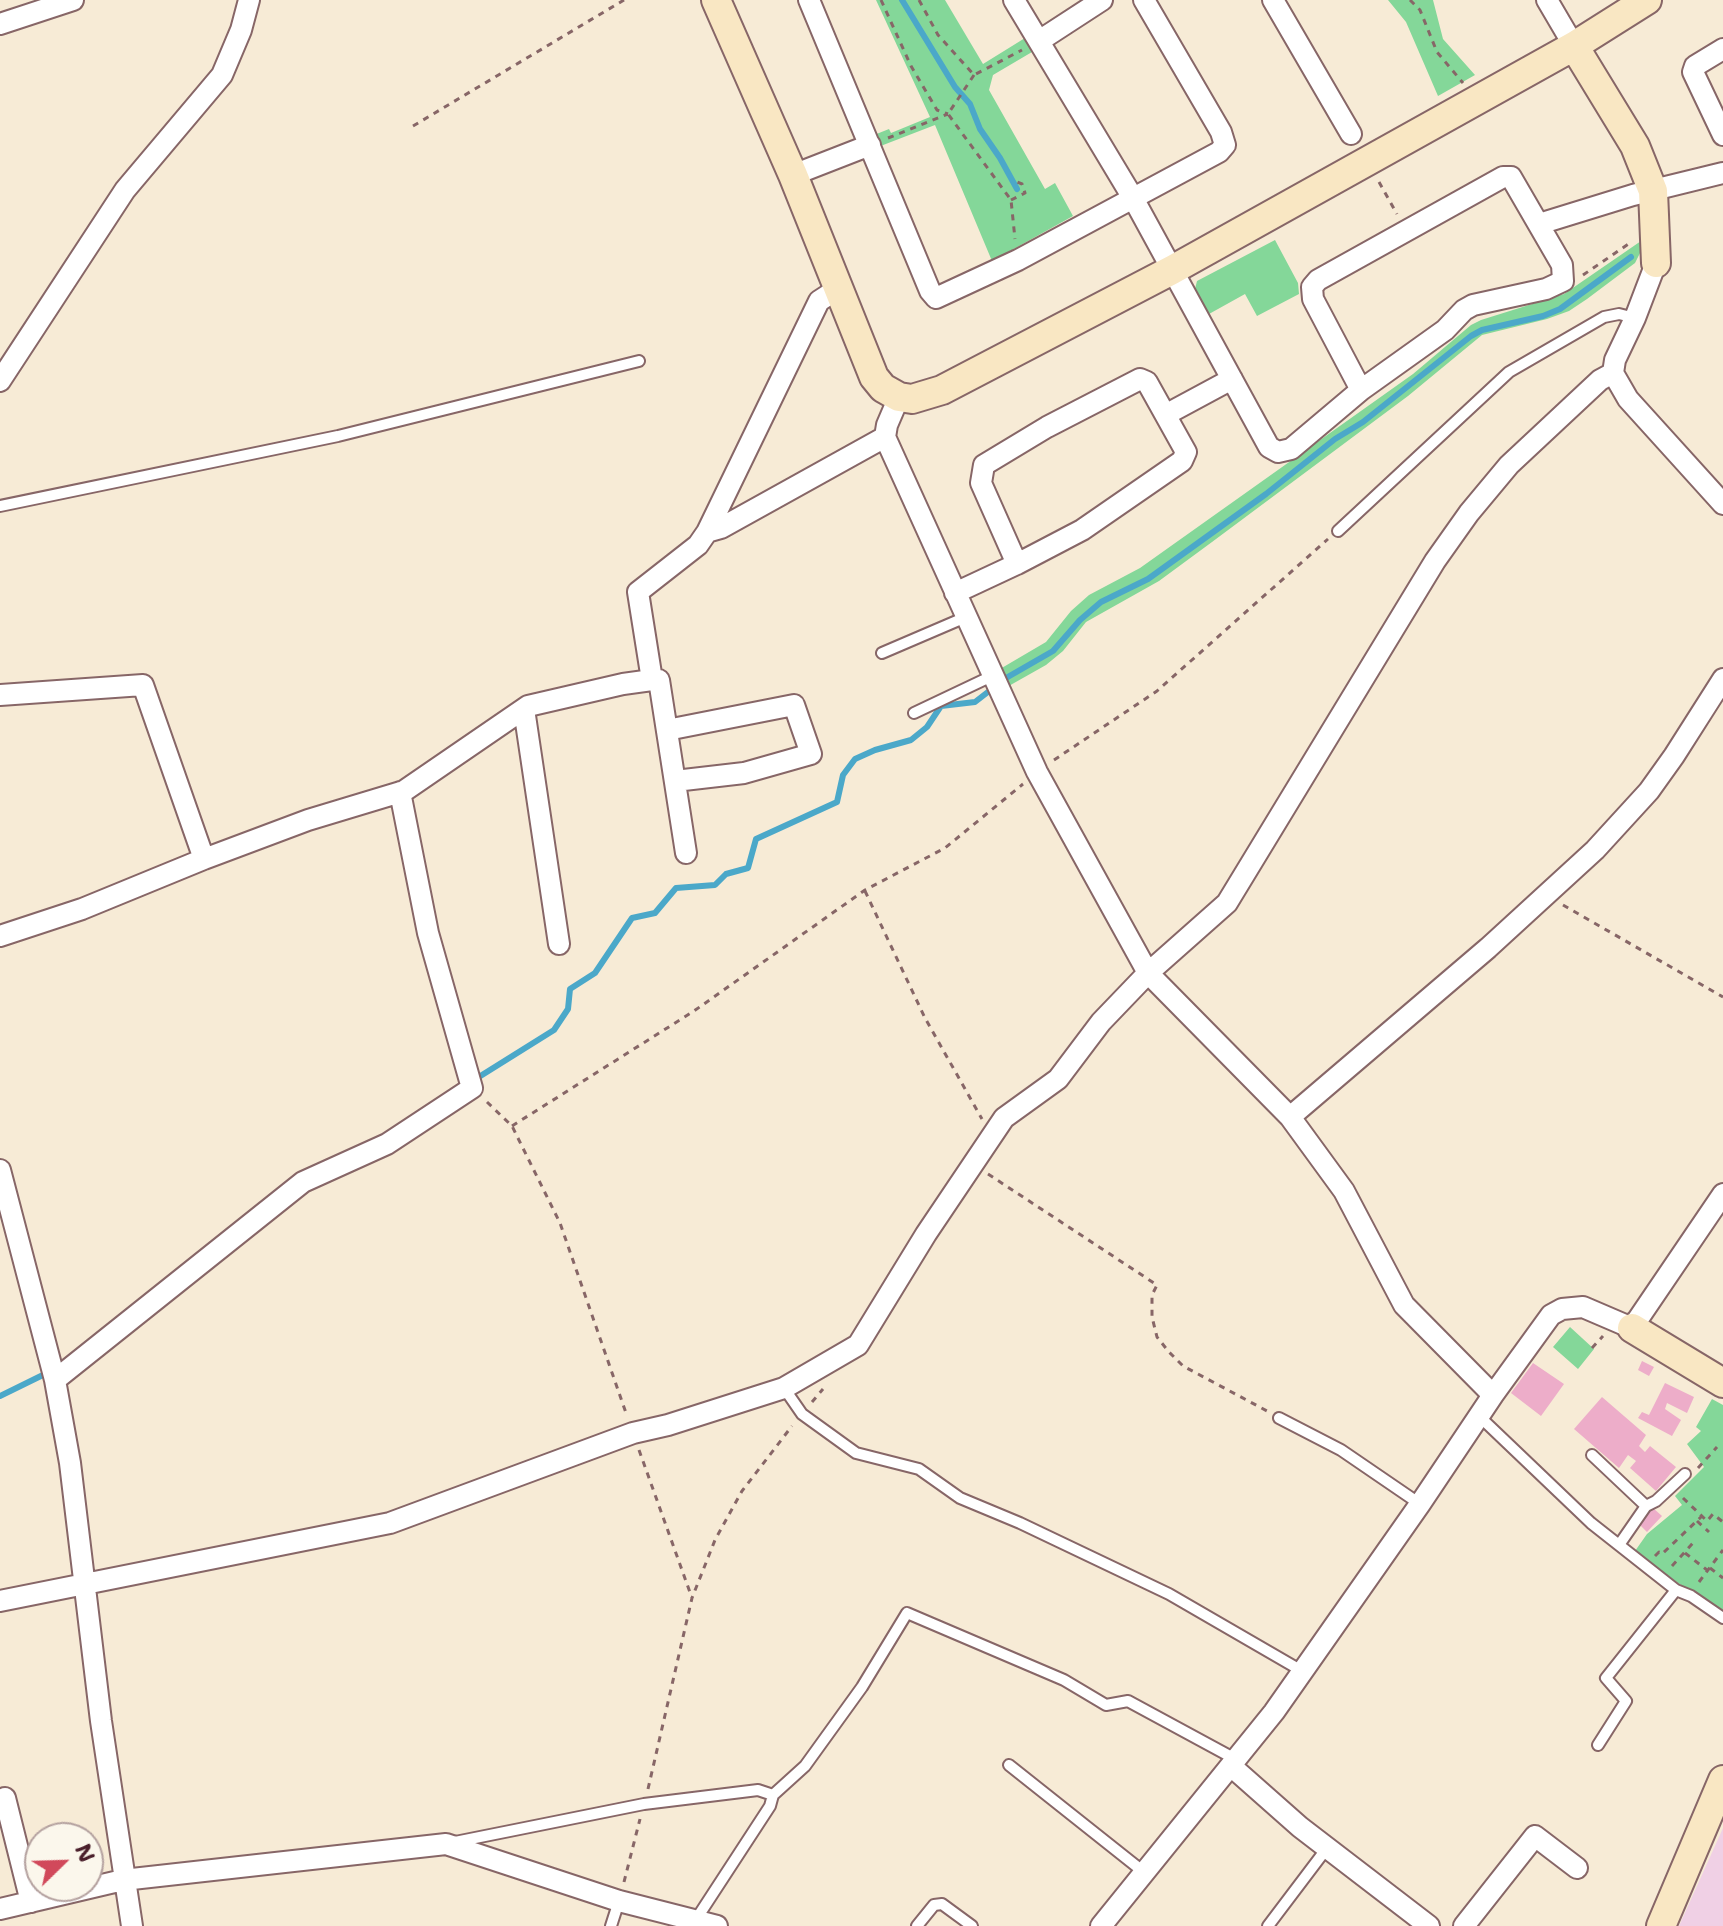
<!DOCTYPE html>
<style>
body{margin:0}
#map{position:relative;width:1723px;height:1926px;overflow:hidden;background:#f7ebd6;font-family:"Shantell Sans",sans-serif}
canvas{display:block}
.north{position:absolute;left:24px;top:1822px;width:80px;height:80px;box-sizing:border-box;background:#fbf7ec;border:2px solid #b4a19f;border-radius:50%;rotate:67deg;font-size:22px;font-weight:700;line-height:32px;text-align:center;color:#4a1f2b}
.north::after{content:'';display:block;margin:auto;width:28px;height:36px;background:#d1495b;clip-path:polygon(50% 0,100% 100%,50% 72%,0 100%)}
</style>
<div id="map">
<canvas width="1723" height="1926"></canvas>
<div class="north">N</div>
</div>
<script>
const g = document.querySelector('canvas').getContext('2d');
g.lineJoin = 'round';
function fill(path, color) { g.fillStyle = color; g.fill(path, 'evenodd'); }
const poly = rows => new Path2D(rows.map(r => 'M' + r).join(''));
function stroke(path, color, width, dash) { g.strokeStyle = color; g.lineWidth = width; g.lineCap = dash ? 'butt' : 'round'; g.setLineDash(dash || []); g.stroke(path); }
const built = poly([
 [1723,1828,1723,1926,1679,1926]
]);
const green = poly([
 [876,0,945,0,983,64,1025,38,1032,52,993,75,989,90,1045,189,1055,183,1073,216,992,261,935,125,878,147,874,135,889,129,891,133,930,117],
 [1388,0,1433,0,1443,39,1475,75,1438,96,1406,22],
 [1275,240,1298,283,1299,294,1257,316,1245,294,1209,314,1195,289,1197,281],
 [1641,241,1641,251,1635,263,1587,299,1569,311,1547,319,1482,335,1408,396,1212,542,1159,581,1086,622,1063,651,1046,665,1007,687,1000,669,1046,642,1071,611,1089,595,1140,568,1413,374,1471,325,1481,320,1564,294],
 [1570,1327,1594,1349,1578,1369,1553,1347],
 [1712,1399,1723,1405,1723,1610,1678,1583,1635,1551,1647,1534,1682,1505,1675,1496,1704,1467,1687,1444,1701,1431,1696,1427]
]);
const stream = poly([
 [902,0,955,87,970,104,980,129,1000,158,1017,189],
 [474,1080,554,1030,568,1009,570,989,595,973,632,918,655,913,676,888,715,885,726,874,748,868,756,839,837,802,843,775,855,759,875,750,911,740,927,727,941,706,975,702,1006,678,1053,651,1080,620,1101,602,1148,579,1266,494,1335,439,1363,422,1471,336,1482,330,1543,316,1560,309,1631,257],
 [0,1396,49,1372]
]);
const building = poly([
 [1642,1361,1654,1367,1649,1376,1638,1370],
 [1533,1363,1564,1384,1541,1416,1511,1393],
 [1665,1383,1694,1397,1687,1413,1667,1403,1665,1409,1681,1420,1672,1436,1638,1418,1642,1412,1649,1415],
 [1602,1397,1646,1435,1639,1446,1645,1452,1650,1446,1676,1467,1656,1491,1630,1468,1636,1461,1628,1455,1619,1468,1574,1429],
 [1653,1508,1662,1516,1647,1532,1638,1523]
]);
const path = poly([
 [881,0,911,66,937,110,948,114],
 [919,0,938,35,974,75,1022,50],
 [1410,0,1420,10,1437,52,1463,83],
 [974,75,948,114,1011,200,1015,239],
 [413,126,624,0],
 [888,138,948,114],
 [1379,182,1397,214],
 [1011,200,1025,193,1022,184,1015,181],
 [1583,275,1630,243],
 [1054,760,1157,691,1328,539],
 [865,891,925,1018,982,1119],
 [1563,905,1723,997],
 [487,1102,512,1126,560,1223,626,1413],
 [512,1126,694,1011,865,890,945,848,1023,784],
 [988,1174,1157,1285,1152,1295,1152,1317,1157,1337,1169,1352,1183,1366,1269,1412],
 [1592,1348,1603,1336],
 [812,1402,823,1389],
 [639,1450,692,1598],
 [1698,1468,1717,1447],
 [1683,1498,1707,1521,1713,1514,1723,1522],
 [1697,1521,1709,1532],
 [1685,1553,1707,1570],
 [1655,1556,1659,1552,1662,1554,1702,1516],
 [1672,1566,1693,1543],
 [1710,1568,1723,1578],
 [1699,1582,1723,1550],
 [648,1789,692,1598,715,1540,742,1491,792,1426],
 [624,1882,640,1819]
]);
const lane = poly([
 [0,506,338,436,639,361],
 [1338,531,1509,372,1604,317,1619,314,1635,318],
 [882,653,966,617],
 [914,713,992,676],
 [784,1388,802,1414,856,1453,919,1469,960,1498,1020,1523,1169,1594,1302,1671],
 [1480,1417,1591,1523,1676,1590,1691,1596,1723,1618],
 [1279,1418,1341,1450,1420,1504],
 [1592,1455,1646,1506],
 [1619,1545,1646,1506,1656,1501,1685,1474],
 [1598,1745,1626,1701,1606,1678,1676,1590],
 [1009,1765,1145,1873],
 [450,1843,644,1804,758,1790,773,1795,805,1766,862,1687,907,1613,1064,1680,1106,1705,1128,1701,1237,1760],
 [695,1921,770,1806,773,1795],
 [611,1926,619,1901],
 [917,1926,934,1905,942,1904,972,1926],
 [1268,1926,1327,1848]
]);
const street = poly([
 [809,0,930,291,936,298,1018,260,1219,152,1225,145,1221,132,1144,0],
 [1014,0,1133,198,1269,447,1278,452,1291,449,1361,390,1445,330,1464,310,1473,305,1546,289,1563,281,1562,265,1511,177,1503,177,1318,280,1312,287,1313,299,1361,390],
 [1273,0,1351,134],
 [1547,0,1574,46],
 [0,24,73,0],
 [1039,41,1102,0],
 [1723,49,1695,66,1693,72,1723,135],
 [793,175,870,145],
 [1539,224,1633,195,1723,173],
 [1656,263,1635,318,1615,360,1613,373,1628,399,1723,504],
 [0,381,125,190,222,75,241,30,249,0],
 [1167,414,1232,379],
 [707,532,721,528,885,437],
 [955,593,1017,564,1082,530,1182,461,1186,452,1147,382,1140,379,1047,427,984,465,981,483,1017,564],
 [652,680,659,680,686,853],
 [0,695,143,685,204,859],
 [524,709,559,944],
 [667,730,794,705,811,754,744,773,675,781],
 [0,936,82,909,204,859,308,820,404,791,528,706,623,684,652,680,638,592,698,545,707,532,819,301,839,288],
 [1290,1117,1488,948,1595,850,1649,791,1674,756,1723,679],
 [0,1170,55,1380,70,1463,101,1721,132,1926],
 [55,1380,303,1182,387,1144,472,1088,428,933,400,792],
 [1493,1395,1404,1305,1344,1191,1290,1117,1148,973,1227,903,1435,561,1469,513,1509,465,1600,380,1613,373],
 [0,1601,390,1523,633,1433,668,1425,784,1388,858,1345,926,1234,1004,1118,1058,1079,1101,1022,1148,973,1037,772,885,437,887,425,899,397],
 [1231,1766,1300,1827,1429,1926],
 [5,1798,31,1902],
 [0,1909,123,1880,446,1844,619,1901,717,1926],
 [1101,1926,1274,1712,1420,1504,1493,1395,1551,1315,1562,1309,1583,1307,1632,1328,1723,1194],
 [1464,1926,1535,1836,1577,1868]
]);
const secondary = poly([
 [716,0,793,175,874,377,883,388,899,397,912,399,942,390,1172,270,1574,46,1647,0],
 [1574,46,1635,146,1653,191,1656,263],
 [1632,1328,1723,1383],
 [1661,1926,1723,1780]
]);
fill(built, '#f0d0e5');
fill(green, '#84d799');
stroke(stream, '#4ba8c9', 6);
fill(building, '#edadc9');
stroke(lane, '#876667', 14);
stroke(street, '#876667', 24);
stroke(secondary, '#876667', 32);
stroke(path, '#876667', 3, [6, 6]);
stroke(lane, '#fff', 10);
stroke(street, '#fff', 20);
stroke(secondary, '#f9e7c3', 28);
</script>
